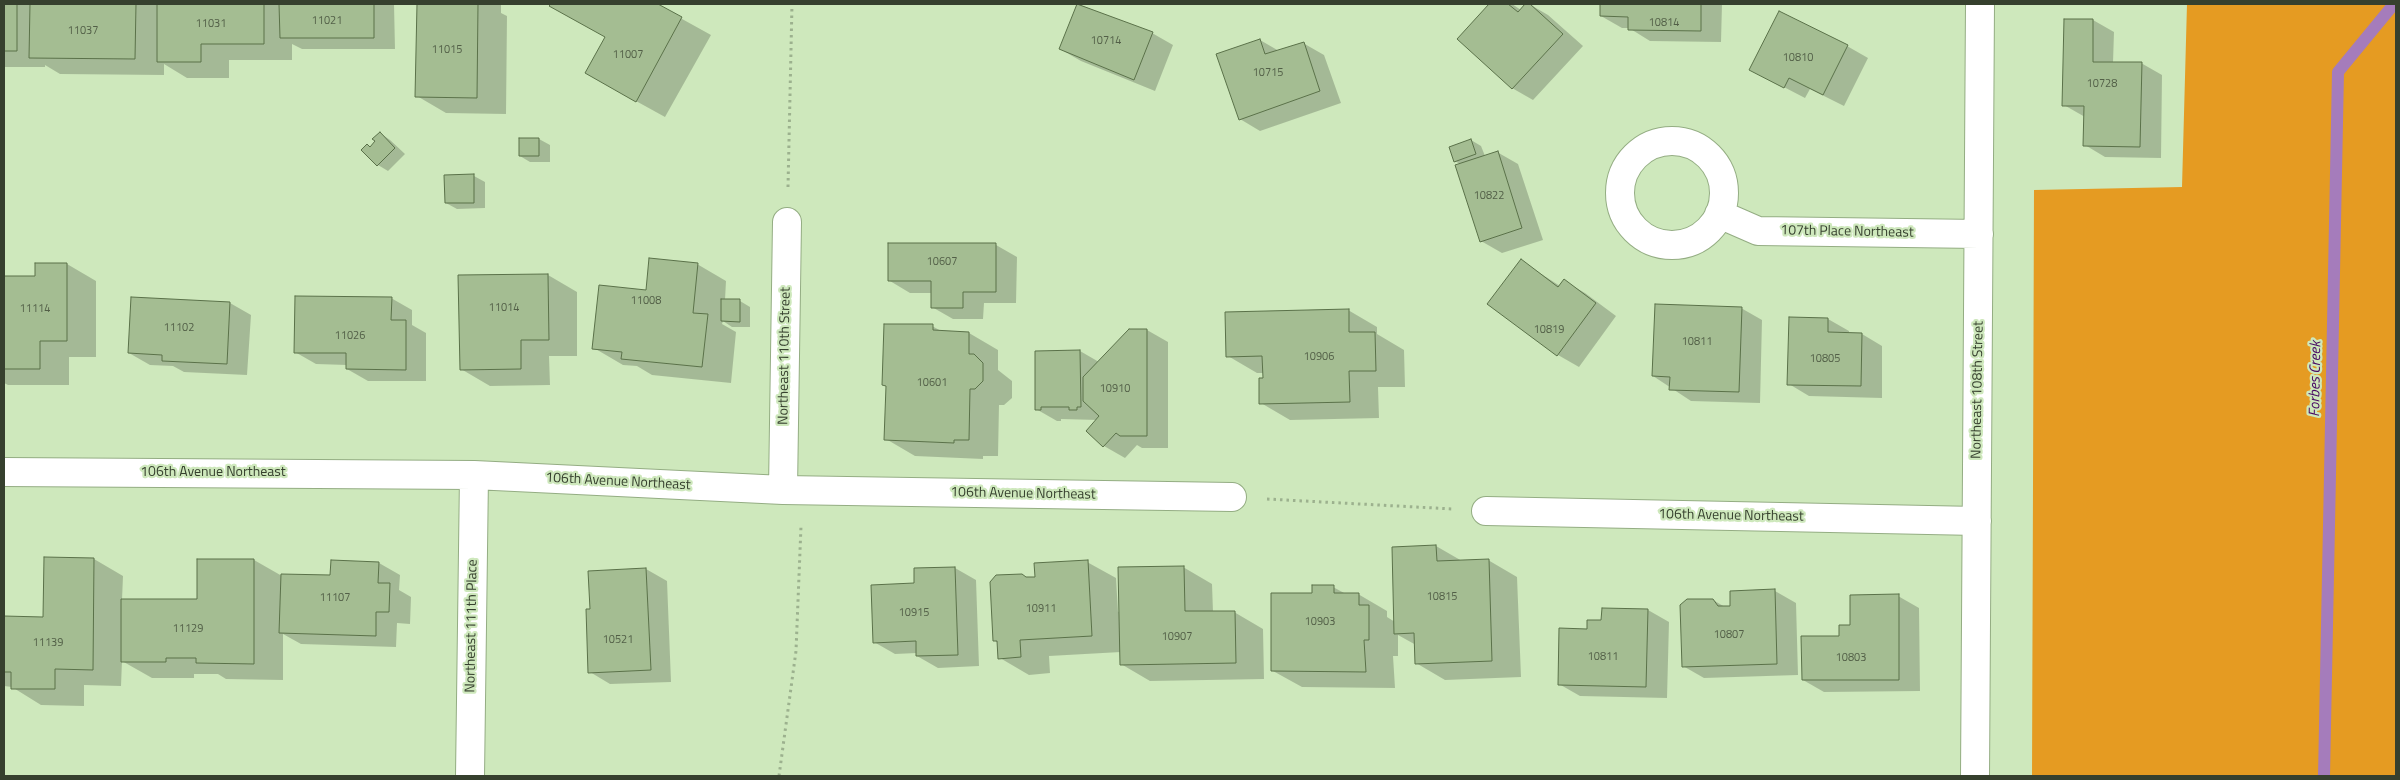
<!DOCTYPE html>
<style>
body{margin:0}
#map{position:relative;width:2400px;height:780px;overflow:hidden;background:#cee8bc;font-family:"Titillium Web",sans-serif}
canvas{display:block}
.frame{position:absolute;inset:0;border:5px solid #36402e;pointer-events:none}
</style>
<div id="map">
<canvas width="2400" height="780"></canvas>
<div class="frame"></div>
</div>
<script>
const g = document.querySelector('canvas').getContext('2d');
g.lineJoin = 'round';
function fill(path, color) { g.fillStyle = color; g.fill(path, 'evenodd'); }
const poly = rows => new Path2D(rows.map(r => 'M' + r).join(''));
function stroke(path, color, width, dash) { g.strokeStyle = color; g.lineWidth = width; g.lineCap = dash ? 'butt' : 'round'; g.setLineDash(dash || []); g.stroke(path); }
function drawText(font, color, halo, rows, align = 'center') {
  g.font = font + ' "Titillium Web",sans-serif'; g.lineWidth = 4.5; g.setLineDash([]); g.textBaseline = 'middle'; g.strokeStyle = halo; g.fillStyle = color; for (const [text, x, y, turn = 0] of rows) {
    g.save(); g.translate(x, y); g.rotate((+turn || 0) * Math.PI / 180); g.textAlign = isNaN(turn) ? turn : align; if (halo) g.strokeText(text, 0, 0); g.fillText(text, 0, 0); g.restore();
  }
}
const forest = poly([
 [2187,4,2396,4,2396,776,2032,776,2034,190,2182,187]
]);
const shadow = poly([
 [4,4,394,4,395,49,302,49,292,44,292,60,229,60,229,78,187,78,164,64,164,75,60,74,45,65,45,67,4,67],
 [418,4,501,4,501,13,507,16,506,114,446,113,417,96],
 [552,4,655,4,711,35,665,117,616,90,607,37,551,6],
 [1078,4,1152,33,1173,45,1155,91,1081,61,1060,49],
 [1491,4,1512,4,1521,10,1529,4,1548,15,1583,46,1533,100,1512,88,1458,39],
 [1602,4,1722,4,1721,42,1650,41,1629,28,1622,28,1601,16],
 [2093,20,2114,32,2113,63,2141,63,2162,75,2161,158,2105,157,2085,145,2085,117,2064,105],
 [1260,40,1279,51,1303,43,1324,55,1341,103,1260,131,1240,119],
 [1847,46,1868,58,1844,106,1810,89,1805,98,1751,70],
 [380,133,390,140,405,154,388,171,378,165,367,145,371,147],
 [520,139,539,139,550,145,550,162,530,162,520,156],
 [1471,140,1481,146,1485,156,1497,152,1518,164,1543,240,1502,253,1481,241,1460,164,1455,161],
 [474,176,485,182,485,208,457,209,446,203],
 [996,245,1017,257,1016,303,984,303,983,319,953,319,932,307,932,293,910,293,890,281],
 [1521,261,1560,286,1564,281,1585,293,1616,316,1579,367,1558,355,1489,303],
 [67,264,96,281,96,357,69,357,69,385,8,385,4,383,4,277,36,278],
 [697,264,726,281,725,300,740,301,750,307,750,327,732,327,723,321,722,324,736,332,731,383,652,375,637,366,623,365,594,348,647,291],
 [548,275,577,292,577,356,549,356,550,385,490,386,461,369],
 [391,298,412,310,412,325,426,333,426,381,368,381,347,369,347,365,316,364,295,352],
 [230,303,251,315,247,375,184,372,173,366,150,365,129,353],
 [1741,308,1762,320,1760,403,1691,401,1653,376],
 [1348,310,1377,327,1377,334,1404,350,1405,387,1378,387,1379,418,1290,420,1261,403,1264,373,1257,373,1228,356],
 [1828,319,1849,331,1849,334,1862,334,1882,346,1882,398,1809,396,1789,384],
 [932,326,943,332,969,333,998,350,998,370,1012,381,1012,398,1004,405,999,405,998,456,983,456,983,459,915,456,886,439],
 [1147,330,1168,342,1168,448,1142,448,1137,445,1125,458,1104,446,1098,420,1061,419,1061,421,1057,421,1036,409,1080,351,1099,362],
 [1436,546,1462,561,1488,560,1517,577,1521,677,1445,680,1416,663,1416,645,1398,635,1398,656,1393,656,1395,688,1302,687,1273,671,1313,595,1333,587,1346,594,1358,594,1387,611,1387,617,1395,622,1393,548],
 [94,559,123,576,122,600,198,600,254,560,282,576,331,576,379,563,400,575,399,590,411,597,410,624,397,623,396,647,301,644,283,634,283,680,226,679,218,674,194,674,194,678,152,678,122,661,121,686,84,685,84,706,41,705,12,687,4,686,4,617,44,618],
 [1087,562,1116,578,1118,612,1183,567,1212,584,1213,612,1234,612,1263,629,1264,679,1150,681,1121,664,1121,652,1049,656,1050,673,1029,675,1000,658,998,643,994,640,1028,578,1036,578],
 [955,568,976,580,979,666,938,668,917,656,917,653,895,654,874,642,916,585,915,569],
 [646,569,667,581,671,682,610,684,590,672,592,611],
 [1775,591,1796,603,1798,675,1704,678,1683,666,1713,600,1725,607,1731,607],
 [1898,596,1919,608,1920,691,1824,692,1803,680,1852,626],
 [1603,609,1648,610,1669,622,1667,698,1580,696,1559,684,1589,630,1602,621]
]);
const stream = poly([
 [2324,776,2338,72,2394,4]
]);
const building = poly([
 [4,4,17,4,17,51,4,51,4,4],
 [30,4,136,4,135,59,29,58,30,4],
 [157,4,264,4,264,44,201,44,201,62,157,62,157,4],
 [279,4,374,4,374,38,280,38,279,4],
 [417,4,478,4,477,98,415,97,417,4],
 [551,4,658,4,682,17,636,102,585,73,605,37,549,6,551,4],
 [1077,4,1153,32,1134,80,1059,49,1077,4],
 [1489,4,1508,4,1518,12,1525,4,1530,4,1563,34,1512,89,1457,39,1489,4],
 [1600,4,1701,4,1701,31,1628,30,1628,17,1600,16,1600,4],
 [1779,11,1848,45,1823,95,1789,78,1784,88,1749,70,1779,11],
 [2064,19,2093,19,2093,62,2142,62,2140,147,2083,146,2084,106,2062,106,2064,19],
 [1260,39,1265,54,1304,42,1320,91,1239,120,1216,54,1260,39],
 [380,132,395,148,377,166,361,150,367,144,370,147,375,141,372,139,380,132],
 [519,138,539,138,539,156,519,156,519,138],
 [1471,139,1476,154,1454,162,1449,147,1471,139],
 [1498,151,1522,228,1480,242,1455,165,1498,151],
 [474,174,474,203,445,203,444,175,474,174],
 [888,243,996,243,996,292,963,292,963,308,931,308,931,281,888,281,888,243],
 [649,258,698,263,693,313,708,314,702,367,621,359,622,352,592,349,599,285,646,290,649,258],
 [1521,259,1558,287,1564,279,1596,303,1557,356,1487,304,1521,259],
 [35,263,67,263,67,341,40,341,40,369,4,369,4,276,35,276,35,263],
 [548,274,549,340,521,340,521,369,460,370,458,275,548,274],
 [295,296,392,297,391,320,406,320,406,370,346,369,346,353,294,353,295,296],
 [131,297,230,302,227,364,162,361,162,355,128,353,131,297],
 [721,299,740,299,740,322,721,321,721,299],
 [1655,304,1742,307,1739,392,1669,390,1670,377,1652,376,1655,304],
 [1349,309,1349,332,1375,332,1376,371,1349,371,1350,402,1259,404,1259,378,1263,378,1262,356,1226,357,1225,312,1349,309],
 [1789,317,1828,318,1828,332,1862,333,1861,386,1787,385,1789,317],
 [884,324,933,324,933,330,969,332,969,354,974,354,983,363,983,381,975,389,970,389,969,440,954,440,954,443,884,440,886,386,882,385,884,324],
 [1129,329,1147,329,1147,436,1120,436,1116,433,1103,447,1086,431,1099,416,1083,401,1083,377,1129,329],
 [1080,350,1081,407,1077,407,1077,410,1069,410,1069,407,1041,407,1041,410,1035,410,1035,351,1080,350],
 [1436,545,1437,561,1489,559,1492,661,1415,664,1414,633,1394,634,1392,547,1436,545],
 [44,557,94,558,93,670,55,669,55,689,11,689,11,672,4,672,4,616,43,617,44,557],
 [197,559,254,559,254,664,196,663,196,658,166,658,166,662,121,662,121,599,197,599,197,559],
 [331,560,379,562,378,583,390,583,389,612,376,612,376,636,279,633,281,574,330,575,331,560],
 [1088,560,1092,636,1020,640,1021,657,998,659,997,641,993,641,990,582,996,575,1022,574,1026,577,1035,577,1034,563,1088,560],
 [1184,566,1185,611,1235,611,1236,663,1120,665,1118,567,1184,566],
 [955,567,958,655,916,656,916,641,873,643,871,585,914,583,914,568,955,567],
 [646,568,651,670,588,673,586,609,590,609,588,571,646,568],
 [1312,585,1334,585,1334,593,1359,593,1359,605,1369,605,1369,640,1364,640,1366,672,1271,671,1271,593,1312,593,1312,585],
 [1775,589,1777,664,1682,667,1680,605,1687,599,1713,599,1718,606,1730,606,1730,591,1775,589],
 [1899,594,1899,680,1802,680,1801,636,1839,636,1839,625,1850,625,1850,595,1899,594],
 [1602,608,1648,609,1646,687,1558,685,1559,628,1587,629,1587,620,1601,620,1602,608]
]);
const path = poly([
 [788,187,792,4],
 [1267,499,1453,509],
 [779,776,796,651,801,526]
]);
const minor = poly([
 '1620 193a52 52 0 1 1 104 0a52 52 0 1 1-104 0Z',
 [1719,214,1758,231,1979,234],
 [4,472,474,475,783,490,1232,497],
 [783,490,787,222],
 [1486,511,1977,521],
 [470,776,474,475],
 [1975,776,1980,4]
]);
const numberNames = [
 ["11021",327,21],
 ["10814",1664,23],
 ["11031",211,24],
 ["11037",83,31],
 ["10714",1106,41],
 ["11015",447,50],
 ["11007",628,55],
 ["10810",1798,58],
 ["10715",1268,73],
 ["10728",2102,84],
 ["10822",1489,196],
 ["10607",942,262],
 ["11008",646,301],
 ["11014",504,308],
 ["11114",35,309],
 ["11102",179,328],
 ["10819",1549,330],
 ["11026",350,336],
 ["10811",1697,342],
 ["10906",1319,357],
 ["10805",1825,359],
 ["10601",932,383],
 ["10910",1115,389],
 ["10815",1442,597],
 ["11107",335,598],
 ["10911",1041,609],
 ["10915",914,613],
 ["10903",1320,622],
 ["11129",188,629],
 ["10807",1729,635],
 ["10907",1177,637],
 ["10521",618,640],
 ["11139",48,643],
 ["10811",1603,657],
 ["10803",1851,658]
];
const streetNames = [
 ["107th Place Northeast",1847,232,1],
 ["Northeast 110th Street",785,356,-89],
 ["Northeast 108th Street",1978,390,-89],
 ["106th Avenue Northeast",213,473],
 ["106th Avenue Northeast",618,482,3],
 ["106th Avenue Northeast",1023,494,1],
 ["106th Avenue Northeast",1731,516,1],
 ["Northeast 111th Place",472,626,-89]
];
const waterNames = [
 ["Forbes Creek",2316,379,-89]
];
fill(forest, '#e59b22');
fill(shadow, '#0003');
stroke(stream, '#a57cbb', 12);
fill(building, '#a4bd92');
stroke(building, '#5a7149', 1);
stroke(minor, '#94ad83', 30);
stroke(path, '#9cb18e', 3, [2.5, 4]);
stroke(minor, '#fff', 28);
drawText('11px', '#525f47', null, numberNames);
drawText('14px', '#36402e', '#cee8bc', streetNames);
drawText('italic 15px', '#480762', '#cee8bc', waterNames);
</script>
